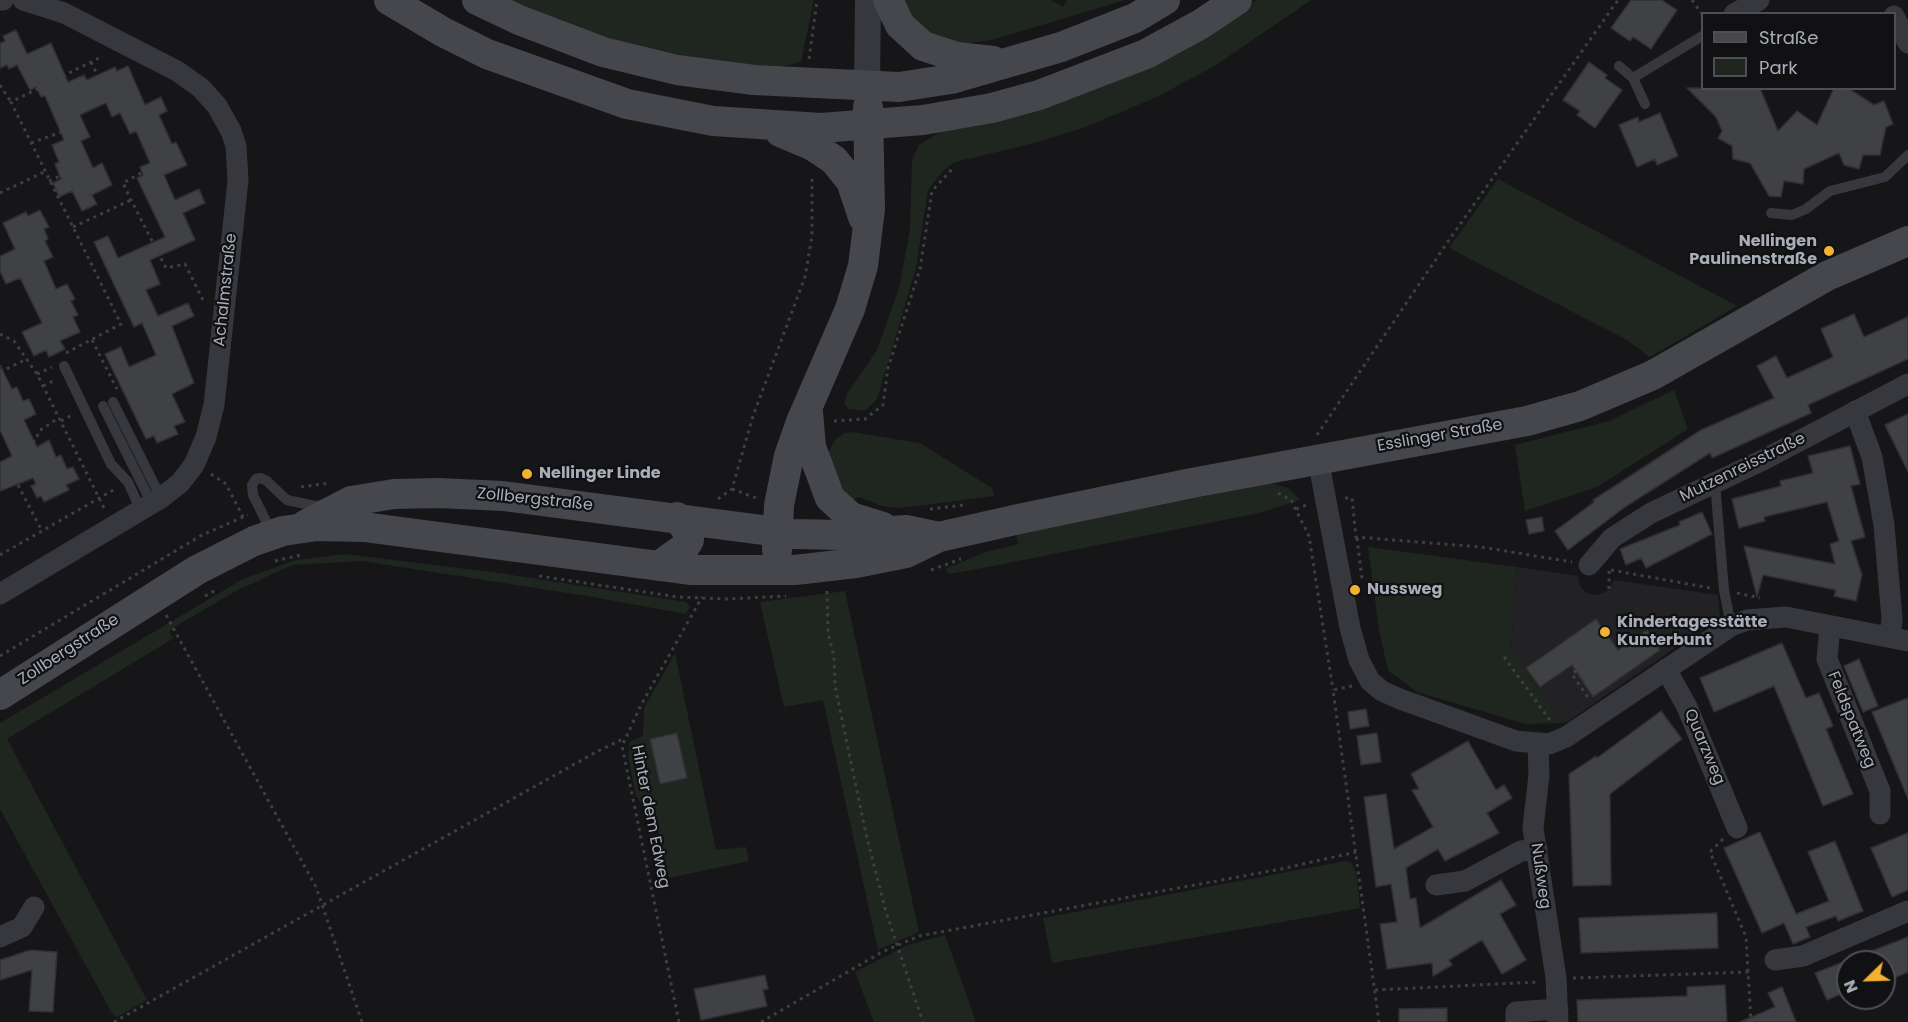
<!DOCTYPE html>
<meta charset="utf-8">
<style>
body{margin:0}
#map{position:relative;width:1908px;height:1022px;overflow:hidden;background:#161618;font-family:Poppins,sans-serif}
canvas{display:block}
.legend{position:absolute;left:1701px;top:12px;width:195px;height:78px;box-sizing:border-box;background:#111113;border:2px solid #4d4f55;margin:0;padding:8px 10px;list-style:none;font-size:18px;color:#a8adb8}
.legend li{display:flex;align-items:center;gap:12px;height:30px}
.legend b{width:30px;border:2px solid #4d4f55}
.north{position:absolute;left:1836px;top:950px;width:60px;height:60px;box-sizing:border-box;background:#111113;border:2px solid #4d4f55;border-radius:50%;rotate:247deg;font-size:16px;font-weight:700;line-height:24px;text-align:center;color:#a8adb8}
.north::after{content:'';display:block;margin:auto;width:21px;height:27px;background:#f2b134;clip-path:polygon(50% 0,100% 100%,50% 72%,0 100%)}
</style>
<div id="map">
<canvas width="1908" height="1022"></canvas>
<ul class="legend">
<li><b style="height:8px;background:#45474d"></b>Straße</li>
<li><b style="height:16px;background:#1e261f"></b>Park</li>
</ul>
<div class="north">N</div>
</div>
<script>
const g = document.querySelector('canvas').getContext('2d');
g.lineJoin = 'round';
function fill(path, color) { g.fillStyle = color; g.fill(path, 'evenodd'); }
const poly = rows => new Path2D(rows.map(r => 'M' + r).join(''));
function stroke(path, color, width, dash) { g.strokeStyle = color; g.lineWidth = width; g.lineCap = dash ? 'butt' : 'round'; g.setLineDash(dash || []); g.stroke(path); }
function drawText(font, color, halo, rows, align = 'center') {
  g.font = font + ' Poppins,sans-serif'; g.lineWidth = 4.5; g.setLineDash([]); g.textBaseline = 'middle'; g.strokeStyle = halo; g.fillStyle = color; for (const [text, x, y, turn = 0] of rows) {
    g.save(); g.translate(x, y); g.rotate((+turn || 0) * Math.PI / 180); g.textAlign = isNaN(turn) ? turn : align; if (halo) g.strokeText(text, 0, 0); g.fillText(text, 0, 0); g.restore();
  }
}
const built = poly([
 [1517,567,1578,576,1580,586,1586,593,1598,595,1609,590,1614,580,1718,595,1720,617,1567,722,1561,723,1511,647]
]);
const green = poly([
 [506,0,814,0,801,62,776,68,699,60,615,42],
 [902,0,1051,0,1063,7,1067,0,1125,0,992,40,961,44,936,38,917,24],
 [1257,0,1311,0,1216,65,1157,97,1083,128,1031,144,955,162,944,170,928,190,916,268,877,399,865,411,848,409,844,403,847,394,877,350,899,288,910,229,912,160,919,145,941,131,1221,26],
 [1498,179,1737,306,1650,357,1627,340,1449,248],
 [1674,390,1688,429,1597,487,1525,511,1515,445,1609,421],
 [852,432,920,443,992,488,994,496,900,508,882,506,859,497,849,501,838,490,828,453,835,440,844,433],
 [1270,483,1288,488,1300,500,1259,513,993,566,949,574,945,569,983,553,1018,544,1016,534],
 [1368,547,1517,567,1511,647,1561,723,1525,724,1417,692,1388,670,1379,630],
 [345,554,499,573,686,602,690,607,686,614,587,596,362,561,292,565,236,591,176,626,169,632,174,638,7,739,147,1000,117,1017,113,1015,0,809,0,723,243,579,296,560],
 [845,591,919,932,878,950,823,700,784,707,760,602],
 [675,653,716,850,746,847,749,861,669,878,657,825,636,796,628,756,630,742,643,736,644,708],
 [1346,861,1351,863,1356,872,1360,908,1052,963,1043,918],
 [945,935,976,1022,874,1022,855,972,908,945]
]);
const building = poly([
 [1631,0,1662,0,1677,10,1651,49,1633,37,1630,41,1611,28,1631,0],
 [16,30,27,54,51,43,68,82,84,75,87,80,115,67,117,71,128,66,145,105,161,97,167,111,159,115,172,144,176,142,187,165,164,175,175,200,199,189,205,203,183,213,195,240,150,260,160,284,146,290,158,316,188,303,194,316,172,326,194,383,172,394,185,422,174,426,178,434,157,443,154,436,146,439,105,354,121,347,129,367,156,355,142,323,134,327,94,242,108,236,118,258,165,237,137,178,143,175,140,167,150,163,136,131,130,134,120,113,112,117,106,103,80,115,90,137,81,141,93,168,102,163,112,185,92,195,97,204,82,211,72,191,59,197,53,183,61,179,55,164,59,162,52,145,64,140,45,96,41,97,36,87,30,90,17,65,9,69,7,65,0,68,0,43,5,41,3,36,16,30],
 [1589,62,1607,75,1605,78,1622,90,1595,128,1577,115,1580,111,1563,100,1589,62],
 [1687,88,1760,88,1778,131,1797,111,1817,125,1834,88,1848,88,1874,105,1884,101,1893,124,1886,127,1880,155,1863,155,1859,169,1844,165,1839,153,1804,169,1803,184,1784,181,1781,197,1769,196,1750,163,1733,159,1732,146,1718,138,1722,131,1716,117,1687,88],
 [1660,113,1678,156,1657,165,1655,159,1637,167,1619,125,1638,117,1639,122,1660,113],
 [40,210,49,227,44,229,48,239,45,241,53,257,44,261,56,289,67,284,75,299,71,301,78,315,73,317,80,332,60,341,65,349,49,357,46,350,34,356,22,332,42,323,20,278,6,284,0,271,0,256,15,249,3,223,26,212,28,216,40,210],
 [1854,314,1864,337,1908,317,1908,359,1808,405,1811,413,1712,458,1710,453,1625,507,1568,550,1555,531,1594,502,1593,500,1701,430,1774,398,1757,366,1776,356,1787,378,1833,357,1821,329,1854,314],
 [0,365,12,389,17,387,23,401,29,399,36,414,24,420,37,447,49,440,56,457,61,455,67,469,73,467,79,479,66,485,69,490,44,502,41,496,37,498,31,486,36,484,33,478,0,491,0,462,12,456,0,430,0,365],
 [1908,414,1908,472,1885,425,1908,414],
 [1850,446,1860,484,1851,486,1865,537,1851,541,1862,575,1856,601,1834,596,1836,590,1763,575,1757,597,1744,546,1835,564,1830,544,1839,541,1827,502,1764,517,1765,521,1739,528,1732,499,1781,486,1780,481,1813,473,1808,456,1850,446],
 [1702,512,1712,534,1646,568,1641,558,1626,565,1620,549,1680,525,1679,522,1702,512],
 [1542,517,1544,531,1529,534,1526,520,1542,517],
 [1596,619,1618,650,1647,630,1660,650,1593,697,1572,665,1540,687,1526,668,1596,619],
 [1782,643,1806,698,1819,693,1833,726,1826,729,1853,794,1823,806,1774,686,1714,712,1700,678,1782,643],
 [1859,659,1878,706,1863,712,1844,666,1859,659],
 [1908,698,1908,799,1872,712,1908,698],
 [1366,709,1369,726,1350,729,1348,712,1366,709],
 [1661,711,1682,739,1610,794,1611,885,1573,886,1569,774,1596,756,1597,758,1661,711],
 [677,733,687,778,660,784,650,739,677,733],
 [1377,733,1381,762,1361,765,1357,736,1377,733],
 [1468,741,1496,790,1504,785,1512,798,1487,813,1499,833,1445,861,1438,849,1406,868,1410,899,1416,898,1420,928,1501,880,1516,905,1500,914,1526,960,1502,974,1482,940,1449,960,1452,965,1433,976,1432,963,1387,969,1380,924,1397,922,1391,884,1376,887,1364,797,1386,794,1394,849,1433,827,1412,790,1419,789,1411,774,1468,741],
 [1760,832,1796,914,1829,901,1808,852,1835,841,1863,911,1838,921,1836,916,1806,927,1810,937,1793,944,1784,923,1762,933,1724,848,1760,832],
 [1908,833,1908,890,1892,897,1871,848,1908,833],
 [1717,913,1718,948,1581,953,1579,918,1717,913],
 [1908,937,1908,972,1894,978,1887,962,1848,962,1848,991,1827,1000,1815,973,1908,937],
 [30,950,57,952,53,1012,29,1011,32,970,0,980,0,960,30,950],
 [765,975,768,989,763,990,767,1006,701,1020,694,989,765,975],
 [1725,985,1727,1022,1578,1022,1577,1000,1687,996,1687,987,1725,985],
 [1782,987,1796,1022,1740,1022,1775,1007,1768,993,1782,987],
 [1447,1008,1447,1022,1399,1022,1399,1009,1447,1008]
]);
const path = poly([
 [1692,0,1702,14],
 [809,59,817,0],
 [91,62,103,86],
 [0,85,11,102],
 [31,143,61,132],
 [141,173,123,183,131,200,166,268,185,264,204,302],
 [49,181,58,177,64,181,74,176],
 [0,193,44,172],
 [73,227,131,200],
 [0,334,14,341,37,374,105,510],
 [92,340,117,389],
 [66,353,121,324,11,102,103,56],
 [0,372,27,359],
 [37,374,52,367],
 [43,386,55,380],
 [61,421,72,415],
 [834,421,865,419,883,405,888,368,920,269,932,191,953,168],
 [1317,435,1449,240,1618,0],
 [26,446,36,440,39,431,57,419],
 [211,474,226,484,243,517],
 [18,485,42,531],
 [301,487,330,483],
 [732,489,756,498],
 [1278,493,1291,500,1309,536,1333,690],
 [1345,498,1352,498,1356,537,1481,547,1572,562],
 [718,499,732,489,753,416,805,277,812,236,812,176],
 [930,509,965,505],
 [1296,509,1309,504],
 [1357,538,1362,579],
 [0,555,115,489],
 [275,561,301,555],
 [931,570,961,559],
 [1611,570,1710,588],
 [1609,571,1609,590],
 [539,576,678,597,726,599,786,596],
 [827,591,828,633,834,656,835,686,866,834,886,912,923,1022],
 [1737,593,1760,598],
 [205,596,218,589],
 [166,615,316,887,362,1022],
 [0,656,202,535,248,515],
 [1504,657,1552,723],
 [1582,666,1572,674,1589,699],
 [1352,686,1333,690,1379,1022],
 [1723,839,1710,852,1746,937,1751,1022],
 [1573,978,1749,972],
 [1375,990,1538,982],
 [114,1022,598,751,623,739],
 [679,1022,622,746,641,705,702,597],
 [761,1022,882,952,919,936,1281,869,1356,852]
]);
const service = poly([
 [1619,66,1633,78,1645,104],
 [1633,78,1702,36],
 [1771,213,1792,215,1806,209,1830,191,1885,177,1908,155],
 [64,366,111,464,128,482,141,511],
 [113,402,161,498],
 [103,406,152,504],
 [1715,483,1724,590,1731,626],
 [272,533,253,495,252,485,256,479,261,478,267,481,287,500,315,506,324,505]
]);
const minor = poly([
 [0,0,3,0],
 [1734,14,1759,0],
 [1894,16,1908,43],
 [1855,411,1872,457,1884,525,1892,619,1890,637],
 [1318,459,1350,628,1359,660,1370,681,1382,691,1400,699,1516,741,1549,744,1566,737,1731,626,1747,620,1786,617,1908,641],
 [1589,565,1612,538,1651,513,1763,460,1908,384],
 [0,594,161,498,180,483,194,465,206,437,214,405,238,180,236,146,231,131,217,106,201,88,177,71,64,13,23,0],
 [1830,626,1827,659,1880,791,1880,814],
 [1666,669,1687,707,1737,828],
 [1538,744,1539,775,1533,828,1556,978,1558,1022],
 [1436,885,1465,881,1521,851,1537,849],
 [0,937,22,927,34,907],
 [1775,960,1803,956,1908,911],
 [1516,1022,1516,1012,1558,1009]
]);
const tertiary = poly([
 [867,86,868,0]
]);
const secondary = poly([
 [389,0,443,32,487,54,627,104,713,121,821,128,923,120,992,108,1039,95,1146,54,1201,24,1237,0],
 [477,0,519,20,603,52,677,70,754,80,899,87,951,79,1061,47,1135,18,1165,0],
 [888,0,900,25,923,46,957,57,993,61],
 [780,132,813,146,834,160,851,181,863,217],
 [808,412,811,447,830,498,851,517,883,527],
 [305,525,351,501,394,494,439,493,503,496,793,534,842,535,906,530,939,537],
 [777,550,779,505,789,456,801,422,850,309,863,266,870,209,868,107],
 [659,566,684,548,689,540,688,532,677,517],
 [0,695,197,570,254,541,283,531,317,526,364,527,690,570,795,570,856,563,906,553,939,537,1019,519,1192,483,1527,421,1580,406,1653,375,1827,276,1908,241]
]);
const markers = [
 [1829,251,6,"#f2b134"],
 [527,474,6,"#f2b134"],
 [1355,590,6,"#f2b134"],
 [1605,632,6,"#f2b134"]
];
const poiNames = [
 ["Nellingen",1817,242,"right"],
 ["Paulinenstraße",1817,260,"right"],
 ["Nellinger Linde",539,474],
 ["Nussweg",1367,590],
 ["Kindertagesstätte",1617,623],
 ["Kunterbunt",1617,641]
];
const streetNames = [
 ["Achalmstraße",226,290,-84],
 ["Esslinger Straße",1440,436,-10],
 ["Mutzenreisstraße",1743,468,-26],
 ["Zollbergstraße",535,500,6],
 ["Zollbergstraße",69,650,-33],
 ["Feldspatweg",1851,720,68],
 ["Quarzweg",1704,747,67],
 ["Hinter dem Edweg",650,817,79],
 ["Nußweg",1540,876,82]
];
fill(built, '#222225');
fill(green, '#1e261f');
fill(building, '#404145');
stroke(building, '#303034', 1.5);
stroke(path, '#3d3f44', 3, [3, 4.5]);
stroke(service, '#37383d', 10);
stroke(minor, '#37383d', 21);
stroke(tertiary, '#37383d', 26);
stroke(secondary, '#45474d', 30);
for (const [x, y, r, color] of markers) { const dot = new Path2D(); dot.arc(x, y, r, 0, 2 * Math.PI); g.fillStyle = color; g.fill(dot); stroke(dot, '#111113', 2); }
drawText('bold 16px', '#a8adb8', '#111113', poiNames, 'left');
drawText('16px', '#a8adb8', '#111113', streetNames);
</script>
